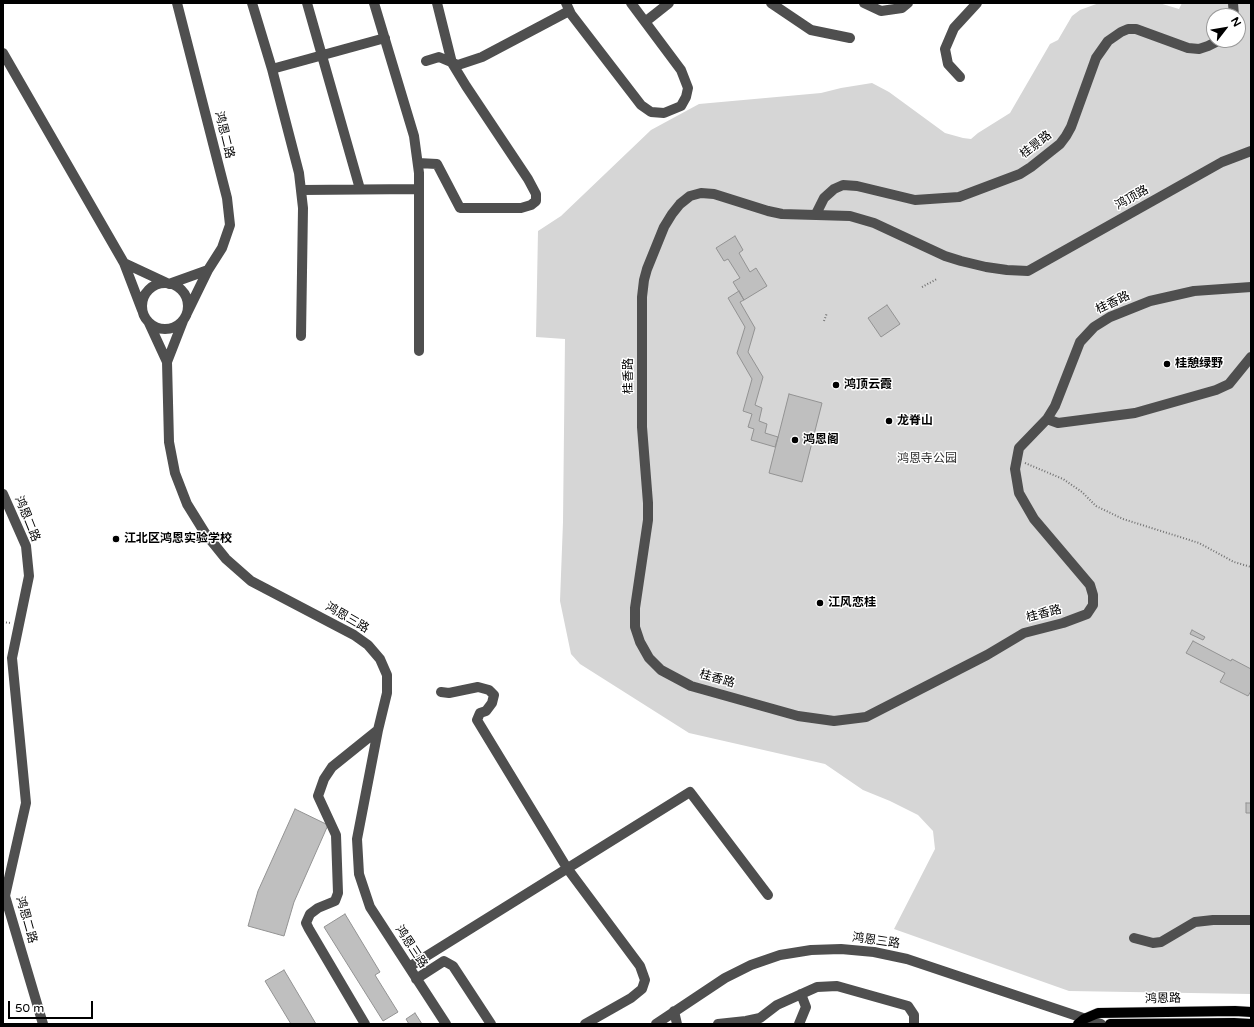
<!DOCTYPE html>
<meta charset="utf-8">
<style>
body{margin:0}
#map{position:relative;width:1254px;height:1027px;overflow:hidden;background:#fff;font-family:"Varela Round",sans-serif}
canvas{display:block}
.frame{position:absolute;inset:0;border:4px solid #000;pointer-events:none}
.north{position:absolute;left:1206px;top:8px;width:40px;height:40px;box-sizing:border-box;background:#fff;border:1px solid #999;border-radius:50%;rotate:59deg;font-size:11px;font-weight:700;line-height:16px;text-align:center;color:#000}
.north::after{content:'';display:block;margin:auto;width:14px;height:18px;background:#000;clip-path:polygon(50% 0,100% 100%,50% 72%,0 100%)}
.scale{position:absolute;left:8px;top:1001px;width:85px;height:18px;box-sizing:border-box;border:2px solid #000;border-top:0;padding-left:5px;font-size:12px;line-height:14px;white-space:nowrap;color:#000;-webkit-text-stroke:3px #fff;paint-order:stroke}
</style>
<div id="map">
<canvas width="1254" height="1027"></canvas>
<div class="frame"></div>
<div class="north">N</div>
<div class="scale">50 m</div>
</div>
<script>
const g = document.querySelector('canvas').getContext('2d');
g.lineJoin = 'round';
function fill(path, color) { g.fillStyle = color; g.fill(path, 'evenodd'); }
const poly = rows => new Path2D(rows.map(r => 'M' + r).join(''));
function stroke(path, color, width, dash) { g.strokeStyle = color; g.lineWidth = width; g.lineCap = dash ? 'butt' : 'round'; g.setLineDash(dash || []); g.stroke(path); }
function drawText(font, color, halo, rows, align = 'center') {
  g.font = font + ' "Varela Round","Noto Sans SC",sans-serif'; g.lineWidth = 3; g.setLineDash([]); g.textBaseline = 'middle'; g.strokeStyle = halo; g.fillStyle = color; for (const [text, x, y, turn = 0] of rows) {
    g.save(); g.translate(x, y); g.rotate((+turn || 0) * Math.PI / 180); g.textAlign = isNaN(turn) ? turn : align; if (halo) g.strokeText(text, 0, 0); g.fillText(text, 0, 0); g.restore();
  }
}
const green = poly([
 [1099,3,1159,3,1179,9,1182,3,1251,3,1251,994,1069,991,894,929,935,849,933,831,918,815,890,801,863,790,825,764,689,733,580,664,571,654,560,601,563,522,565,339,536,337,538,231,561,216,651,130,699,104,821,93,841,88,872,83,889,92,945,133,963,138,971,139,978,133,1010,113,1050,44,1058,40,1072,16,1080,10],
 [1214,16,1238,16,1238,40,1214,40]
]);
const building = poly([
 [735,236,743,250,739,253,750,272,756,268,767,286,744,300,733,282,740,278,728,259,724,261,716,248,735,236],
 [739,291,744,300,740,302,755,328,748,352,763,377,755,405,762,408,759,421,767,424,765,433,778,437,775,447,751,440,754,429,748,427,752,414,743,411,752,379,737,353,745,327,728,298,739,291],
 [887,305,900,324,881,337,868,318,887,305],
 [789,394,822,403,802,482,769,473,789,394],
 [1192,630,1205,637,1203,640,1190,634,1192,630],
 [1193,641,1231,661,1232,659,1251,669,1251,691,1248,696,1220,682,1225,673,1186,653,1193,641],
 [1246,803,1251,803,1251,813,1246,813,1246,803],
 [295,809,328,825,294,902,284,936,248,926,258,891,295,809],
 [345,914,380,972,375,975,398,1012,383,1021,324,927,345,914],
 [284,970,316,1024,291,1024,265,981,284,970],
 [415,1013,422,1024,409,1024,406,1019,415,1013]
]);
const path = poly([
 [922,287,937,279],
 [824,321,827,313],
 [1025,463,1063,479,1082,492,1096,506,1123,519,1199,543,1234,562,1251,567],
 [3,622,10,623]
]);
const minor = poly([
 [177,3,227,198,230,225,222,248,208,270,187,313],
 [252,3,272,69,299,173,303,208,301,336],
 [307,3,360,189],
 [374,3,414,136,419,173,419,351],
 [566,3,571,14,641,105,651,112,664,113,681,106,686,97,688,88,681,70,631,3],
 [771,3,811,30,850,38],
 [864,3,881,11,902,8,908,3],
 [1233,3,1234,16],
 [645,22,669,3],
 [3,53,124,263,142,310],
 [426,61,439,57,458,65,482,57,569,11],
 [272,69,385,38],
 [960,77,948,64,945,49,954,28,977,3],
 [1251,151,1222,162,1028,271,1007,270,986,267,961,261,945,256,874,223,850,216,782,214,768,211,714,194,701,193,690,196,680,204,672,214,664,227,647,269,644,280,642,297,642,427,648,503,648,520,635,608,635,627,640,642,649,658,661,670,691,686,798,716,834,721,866,717,987,655,1024,633,1063,623,1087,614,1093,605,1093,595,1090,585,1034,519,1019,493,1015,469,1019,448,1047,419,1055,406,1080,342,1094,327,1110,317,1150,301,1194,291,1251,287],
 [418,163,437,164,460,208,521,208,531,205,536,201,536,194,528,179,466,86,452,63,437,3],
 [301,190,419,189],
 [816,214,824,198,834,189,843,185,857,186,915,200,959,197,1020,174,1031,167,1060,144,1066,136,1071,127,1096,58,1108,41,1121,32,1128,29,1136,29,1188,48,1199,49,1208,46,1220,40],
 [124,263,169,284,208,270],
 '142 306a23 23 0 1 1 46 0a23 23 0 1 1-46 0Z',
 [149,323,167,362,169,442,175,473,187,504,205,533,226,559,251,581,354,635,368,645,380,659,387,675,387,693,378,730,357,839,359,874,370,907,446,1024],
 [167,362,183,321],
 [1047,419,1058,423,1135,413,1216,390,1229,384,1251,357],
 [3,494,26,546,29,576,12,658,26,803,5,896,43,1024],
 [441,692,449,693,478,687,489,690,494,695,492,703,486,711,480,713,477,720,567,868,640,966,645,980,642,989,631,998,585,1024],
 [1134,938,1153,943,1161,942,1195,922,1213,920,1251,920],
 [409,967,690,792,768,895],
 [416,979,444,961,453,966,491,1024],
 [674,1011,677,1024],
 [365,1024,309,929,306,923,310,914,318,908,335,901,338,893,336,835,318,796,324,779,332,767,378,730],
 [656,1024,725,978,751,965,780,955,811,950,841,949,874,952,907,959,1101,1024],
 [718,1024,746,1021,760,1018,777,1005,817,987,837,986,908,1006,914,1015,914,1024],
 [799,1024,806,1007,801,994]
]);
const major = poly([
 [1078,1024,1084,1019,1098,1013,1235,1011,1251,1012],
 [1110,1024,1234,1023,1251,1024]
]);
const markers = [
 [1167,364,4,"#000"],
 [836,385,4,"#000"],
 [889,421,4,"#000"],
 [795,440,4,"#000"],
 [116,539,4,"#000"],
 [820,603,4,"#000"]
];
const streetNames = [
 ["鸿恩二路",224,135,76],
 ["桂景路",1036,145,-38],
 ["鸿顶路",1132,198,-29],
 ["桂香路",1113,303,-25],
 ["桂香路",629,376,-90],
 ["鸿恩二路",27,519,68],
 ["桂香路",1044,614,-14],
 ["鸿恩三路",347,618,30],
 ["桂香路",717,679,16],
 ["鸿恩二路",26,920,74],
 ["鸿恩三路",876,941,8],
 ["鸿恩三路",411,947,57],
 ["鸿恩路",1163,999,-1]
];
const poiNames = [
 ["桂憩绿野",1175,364],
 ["鸿顶云霞",844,385],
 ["龙脊山",897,421],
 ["鸿恩阁",803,440],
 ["江北区鸿恩实验学校",124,539],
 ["江风恋桂",828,603]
];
const parkNames = [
 ["鸿恩寺公园",927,459]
];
fill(green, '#d6d6d6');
fill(building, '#bfbfbf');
stroke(building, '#939393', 1);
stroke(major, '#dbdbdb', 11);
stroke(path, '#717171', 2, [1, 2]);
stroke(minor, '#4f4f4f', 10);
stroke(major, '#000', 10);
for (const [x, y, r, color] of markers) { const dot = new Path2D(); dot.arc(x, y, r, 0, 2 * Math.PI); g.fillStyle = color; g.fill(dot); stroke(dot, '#fff', 1.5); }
drawText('12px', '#000', '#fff', streetNames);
drawText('bold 12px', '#000', '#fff', poiNames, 'left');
drawText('12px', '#2d2d2d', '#fff', parkNames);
</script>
